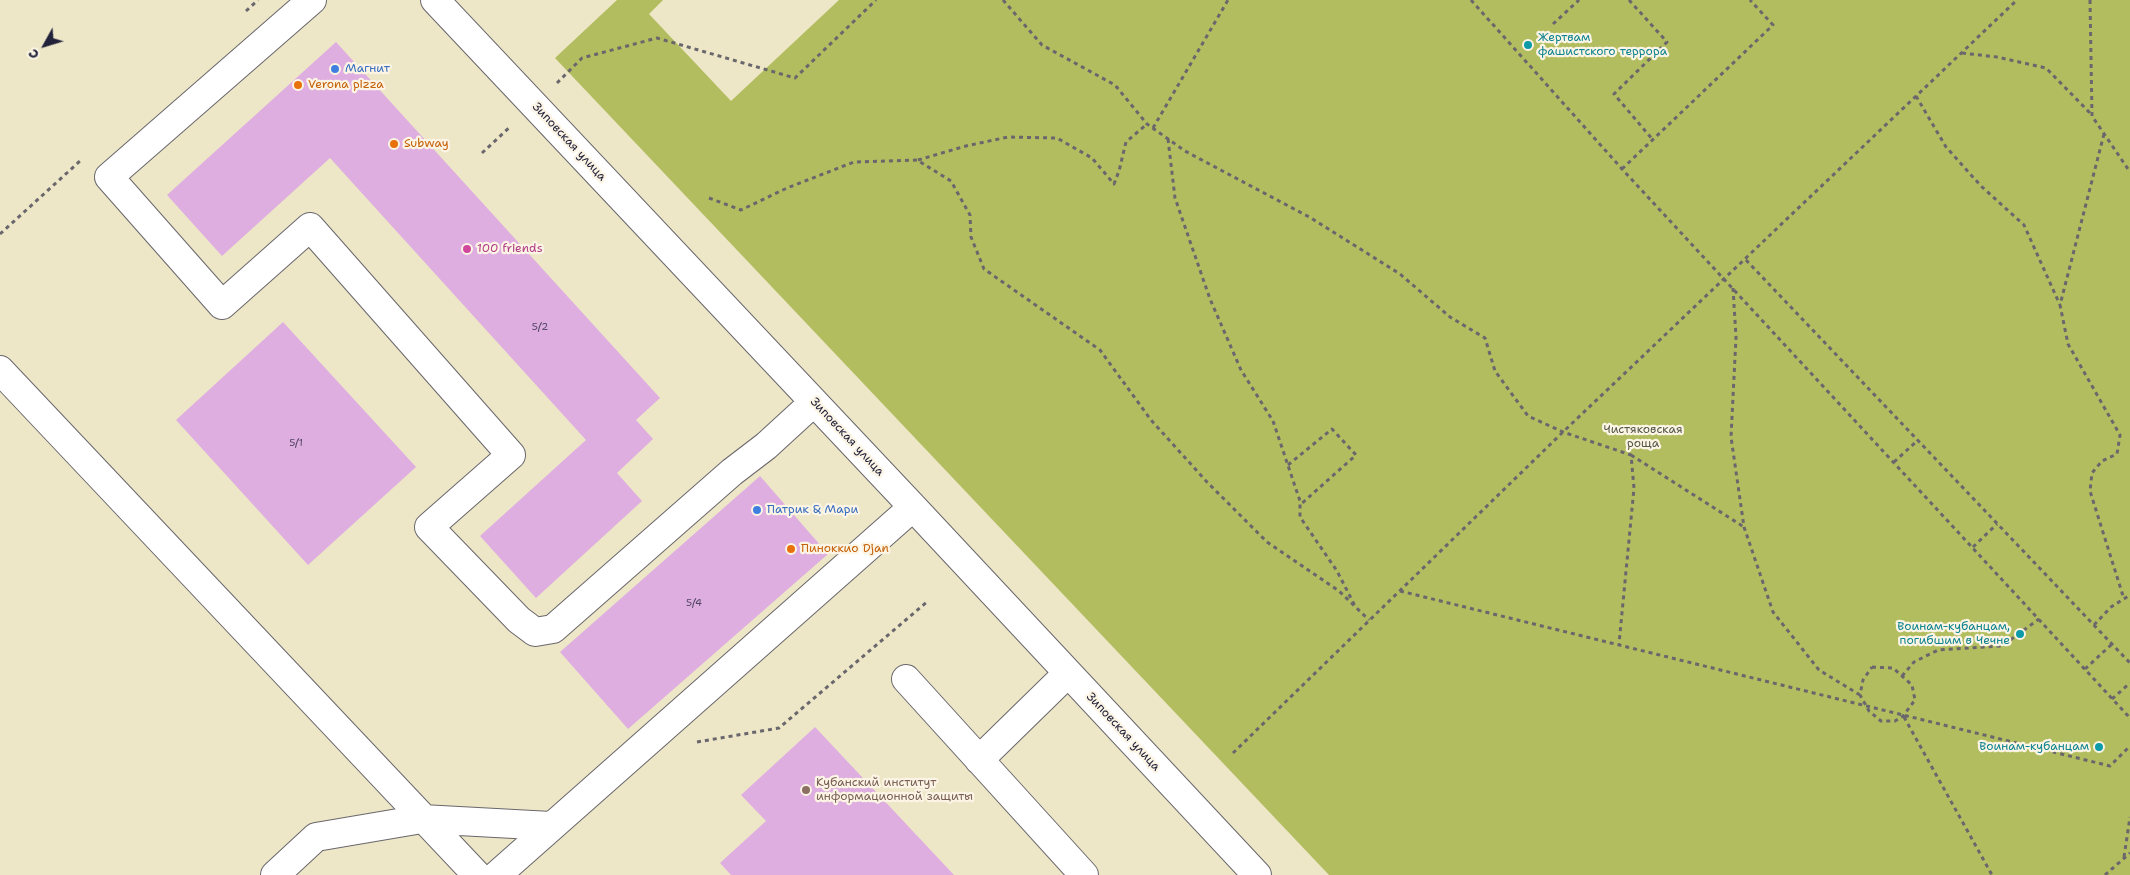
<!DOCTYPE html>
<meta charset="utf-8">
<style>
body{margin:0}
#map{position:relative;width:2130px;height:875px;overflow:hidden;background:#ede6c7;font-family:"Shantell Sans",sans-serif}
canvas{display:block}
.north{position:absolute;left:20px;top:20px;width:50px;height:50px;-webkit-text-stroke:4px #fcf5e5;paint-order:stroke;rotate:231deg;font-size:14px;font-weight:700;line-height:20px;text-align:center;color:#22223b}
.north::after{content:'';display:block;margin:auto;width:18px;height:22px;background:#22223b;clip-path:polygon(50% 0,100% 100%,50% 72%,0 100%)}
</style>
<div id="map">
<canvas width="2130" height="875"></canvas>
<div class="north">С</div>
</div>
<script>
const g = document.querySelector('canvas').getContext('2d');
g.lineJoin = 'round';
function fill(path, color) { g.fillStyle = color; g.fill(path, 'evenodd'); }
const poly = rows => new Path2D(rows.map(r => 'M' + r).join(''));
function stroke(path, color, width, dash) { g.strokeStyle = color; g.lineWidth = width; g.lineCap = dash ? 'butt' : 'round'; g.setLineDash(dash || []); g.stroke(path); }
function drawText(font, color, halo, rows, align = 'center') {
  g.font = font + ' "Shantell Sans",sans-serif'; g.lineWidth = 4.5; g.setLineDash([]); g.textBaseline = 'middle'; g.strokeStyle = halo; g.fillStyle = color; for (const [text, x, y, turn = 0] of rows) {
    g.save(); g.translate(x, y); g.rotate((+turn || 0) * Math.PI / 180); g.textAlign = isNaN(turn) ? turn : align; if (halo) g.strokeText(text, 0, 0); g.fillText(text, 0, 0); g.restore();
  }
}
const green = poly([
 [617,0,663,0,649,14,731,101,839,0,2130,0,2130,875,1329,875,555,58]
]);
const building = poly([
 [336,42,660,398,636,420,653,439,617,473,642,501,536,598,480,536,586,440,330,158,222,256,167,195],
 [283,322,416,467,308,565,176,420],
 [760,476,828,554,628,729,560,652],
 [815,727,954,875,731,875,720,863,766,821,741,795]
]);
const path = poly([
 [1003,0,1042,45,1115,85,1147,124,1185,151,1311,218,1400,274,1450,317,1485,338,1495,371,1528,416,1563,432,1631,455,1634,488,1619,644],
 [1471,0,1622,169,2130,718],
 [1629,0,1667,42,1614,94,1653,140],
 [2090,0,2092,116,2130,172],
 [246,11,258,0],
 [1553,24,1579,0],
 [1962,53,1997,57,2046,68,2092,115],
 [557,83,582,58,657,38,795,78,876,0],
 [1916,96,1946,147,1981,186,2024,225,2060,305],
 [1153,128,1228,0],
 [2104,134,2060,305,2068,344,2120,435,2117,454,2102,461,2092,473,2090,491,2124,599],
 [1168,139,1175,198,1210,299,1241,370,1273,421,1300,501,1300,517,1337,571,1355,606],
 [482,153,511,126],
 [918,160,966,146,1008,137,1057,138,1092,158,1114,184,1119,171,1126,142,1147,124],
 [1622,169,1773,25,1750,0],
 [709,198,741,210,787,188,854,162,917,160,951,181,970,215,971,237,984,269,1100,350,1151,420,1207,482,1267,542,1339,591,1369,620],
 [0,234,80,161],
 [1746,260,2130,663],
 [1733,288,1736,337,1731,437,1744,527,1773,612,1819,670,1860,695],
 [1631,455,1744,527],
 [1894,462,1918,440],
 [1288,465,1332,429,1356,455,1300,505],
 [1973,547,1997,524],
 [1400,591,2110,766,2130,746],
 [2094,625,2111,607,2130,595],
 [1872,667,1893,668,1912,685,1915,700,1903,716,1895,721,1881,721,1869,711,1860,695,1863,680,1872,667],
 [2085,669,2112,644],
 [1902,676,1914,662,1938,650,2002,646,2039,619],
 [2112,699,2130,683],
 [1904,717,1992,875],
 [697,742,779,728,928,601],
 [1233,753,1563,432,2017,0],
 [2124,857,2130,817],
 [2105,875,2130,853]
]);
const minor = poly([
 [312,0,109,177,222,305,310,227,511,455,429,527,519,620,535,632,553,629,732,472,766,446,814,402],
 [435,0,913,507,1257,875],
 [0,370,477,875],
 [906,679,1084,875],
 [979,760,1068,673],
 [275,875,316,837,422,819,551,826],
 [497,875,913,507]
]);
const markers = [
 [1528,45,5,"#0f9aa8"],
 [335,69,5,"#3f7fe0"],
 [298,85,5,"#e8710a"],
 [394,144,5,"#e8710a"],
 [467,249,5,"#d1479c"],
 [757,510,5,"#3f7fe0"],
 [791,549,5,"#e8710a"],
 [2020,634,5,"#0f9aa8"],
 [2099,747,5,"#0f9aa8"],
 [806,790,5,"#8d6e63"]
];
const numberNames = [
 ["5/2",540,327],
 ["5/1",296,443],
 ["5/4",694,603]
];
const cultureNames = [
 ["Жертвам",1538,38,"left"],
 ["фашистского террора",1538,52,"left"],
 ["Воинам-кубанцам,",2010,627],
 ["погибшим в Чечне",2010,641],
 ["Воинам-кубанцам",2089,747]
];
const shopNames = [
 ["Магнит",345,69],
 ["Патрик & Мари",767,510]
];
const foodNames = [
 ["Verona pizza",308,85],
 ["Subway",404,144],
 ["Пиноккио Djan",801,549]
];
const streetNames = [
 ["Зиповская улица",569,142,47],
 ["Зиповская улица",847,437,47],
 ["Зиповская улица",1123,732,47]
];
const hotelNames = [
 ["100 friends",477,249]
];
const parkNames = [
 ["Чистяковская",1643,430],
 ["роща",1643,444]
];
const educationNames = [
 ["Кубанский институт",816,783],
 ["информационной защиты",816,797]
];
fill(green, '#b2bd5f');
fill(building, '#deaee1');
stroke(minor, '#69676c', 30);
stroke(path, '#69676c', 3, [4, 4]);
stroke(minor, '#fff', 28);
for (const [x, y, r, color] of markers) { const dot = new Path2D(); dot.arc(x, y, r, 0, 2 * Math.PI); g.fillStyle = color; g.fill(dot); stroke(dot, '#fcf5e5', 2); }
drawText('10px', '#514564', null, numberNames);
drawText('12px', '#0d838f', '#fcf5e5', cultureNames, 'right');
drawText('12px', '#366cbe', '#fcf5e5', shopNames, 'left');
drawText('12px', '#c56008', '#fcf5e5', foodNames, 'left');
drawText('12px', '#22223b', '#fcf5e5', streetNames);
drawText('12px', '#b23c85', '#fcf5e5', hotelNames, 'left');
drawText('12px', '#545848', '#fcf5e5', parkNames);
drawText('12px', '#785e54', '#fcf5e5', educationNames, 'left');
</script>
